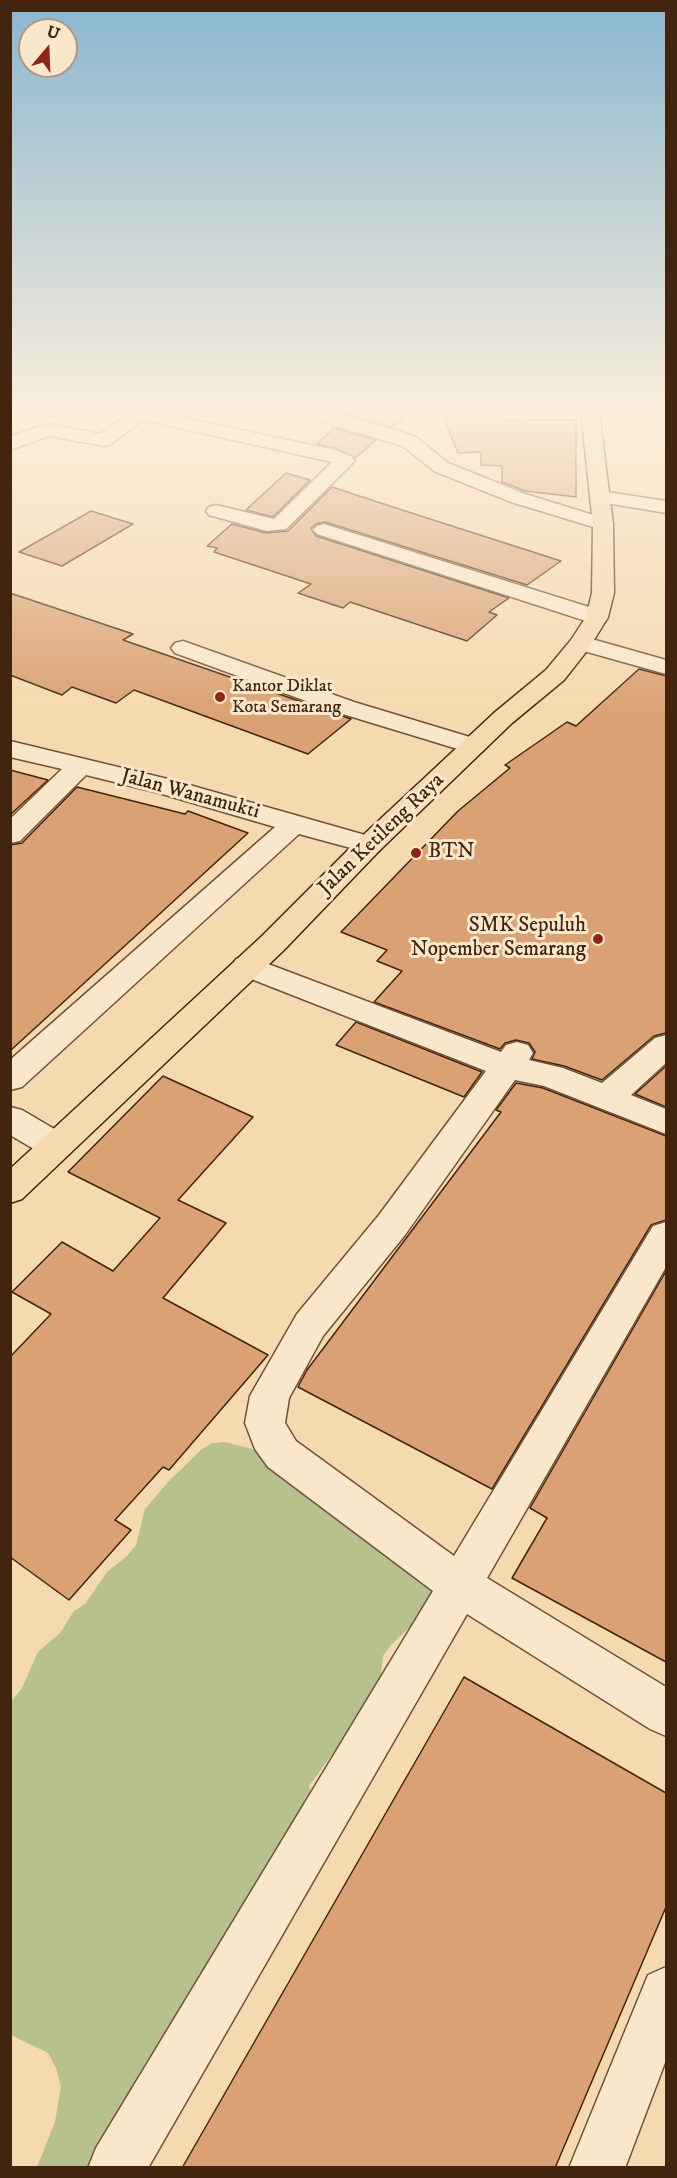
<!DOCTYPE html>
<style>
body{margin:0}
#map{position:relative;width:677px;height:2178px;overflow:hidden;background:#f5daaf;font-family:"IM FELL DW Pica",serif}
canvas{display:block}
.frame{position:absolute;inset:0;border:12px solid #43240f;pointer-events:none}
.north{position:absolute;left:18px;top:18px;width:60px;height:60px;box-sizing:border-box;background:#f8e7cb;border:2px solid #b09980;border-radius:50%;rotate:19deg;font-size:16px;font-weight:700;line-height:24px;text-align:center;color:#43240f}
.north::after{content:'';display:block;margin:auto;width:21px;height:27px;background:#8f2418;clip-path:polygon(50% 0,100% 100%,50% 72%,0 100%)}
</style>
<div id="map">
<canvas width="677" height="2178"></canvas>
<div class="frame"></div>
<div class="north">U</div>
</div>
<script>
const g = document.querySelector('canvas').getContext('2d');
g.lineJoin = 'round';
function fill(path, color) { g.fillStyle = color; g.fill(path, 'evenodd'); }
const poly = rows => new Path2D(rows.map(r => 'M' + r).join(''));
function stroke(path, color, width, dash) { g.strokeStyle = color; g.lineWidth = width; g.lineCap = dash ? 'butt' : 'round'; g.setLineDash(dash || []); g.stroke(path); }
function drawText(font, color, halo, rows, align = 'center') {
  g.font = font + ' "IM FELL DW Pica",serif'; g.lineWidth = 6; g.setLineDash([]); g.textBaseline = 'middle'; g.strokeStyle = halo; g.fillStyle = color; for (const [text, x, y, turn = 0] of rows) {
    g.save(); g.translate(x, y); g.rotate((+turn || 0) * Math.PI / 180); g.textAlign = isNaN(turn) ? turn : align; if (halo) g.strokeText(text, 0, 0); g.fillText(text, 0, 0); g.restore();
  }
}
const green = poly([
 [225,1442,260,1451,440,1565,434,1604,391,1645,383,1656,380,1681,350,1730,309,1786,313,1800,142,2167,37,2167,55,2122,61,2086,56,2068,48,2053,11,2035,11,1702,22,1688,38,1652,60,1633,74,1611,85,1604,107,1572,127,1556,136,1545,145,1509,168,1482,202,1449,212,1443]
]);
const building = poly([
 [351,412,410,412,392,427,348,415,351,412],
 [444,419,576,420,576,497,525,491,502,482,502,466,481,465,481,452,458,453,444,419],
 [334,428,376,440,355,458,336,448,317,444,334,428],
 [286,473,310,480,273,517,246,510,286,473],
 [332,487,396,508,561,561,527,585,325,522,316,524,311,528,316,536,509,598,489,612,497,615,467,641,350,602,343,608,298,593,311,584,214,552,217,548,207,546,232,524,266,533,288,531,332,487],
 [91,511,133,524,62,566,19,552,91,511],
 [10,593,133,634,123,640,351,719,308,754,134,690,116,703,72,687,62,695,10,675,10,593],
 [639,669,666,676,666,1033,654,1036,602,1080,564,1066,532,1059,535,1052,529,1043,516,1040,505,1043,500,1049,374,1002,402,971,377,961,387,950,341,932,458,811,510,768,505,765,567,722,576,726,639,669],
 [10,770,48,780,10,815,10,770],
 [77,787,185,814,188,811,248,833,10,1051,10,845,22,843,77,787],
 [356,1022,482,1072,464,1097,336,1045,356,1022],
 [666,1066,666,1107,635,1094,666,1066],
 [163,1076,253,1117,178,1200,226,1223,163,1298,268,1355,169,1470,163,1467,115,1520,131,1530,69,1600,10,1557,10,1357,51,1314,12,1292,62,1242,113,1271,160,1218,68,1172,163,1076],
 [516,1083,543,1088,666,1136,666,1220,651,1225,492,1489,298,1387,307,1370,501,1112,496,1110,516,1083],
 [666,1271,666,1662,512,1578,547,1518,530,1508,666,1271],
 [464,1677,666,1793,666,1907,555,2168,182,2168,464,1677]
]);
const minor = poly([
 [131,412,155,412,335,450,352,457,355,461,286,529,267,531,209,515,206,511,209,507,216,505,274,519,332,462,143,420,111,444,104,446,49,436,10,450,10,437,41,426,48,424,100,434,131,412],
 [305,412,331,412,405,433,417,438,448,463,525,494,610,520,613,524,610,528,603,530,511,502,434,471,403,446,333,425,307,416,305,412],
 [601,491,666,501,666,513,594,501,591,497,594,493,601,491],
 [324,524,605,612,608,617,605,622,597,624,589,622,317,534,313,530,317,526,324,524],
 [581,636,666,660,666,674,573,648,569,643,573,638,581,636],
 [183,641,354,702,483,741,487,746,483,751,474,754,336,712,175,653,171,648,175,643,183,641],
 [10,741,172,780,379,839,383,845,379,851,369,853,299,834,22,1087,10,1090,10,1060,275,827,155,792,86,775,20,841,10,843,10,819,62,769,10,757,10,741],
 [247,956,501,1052,506,1045,517,1042,528,1045,533,1053,529,1060,563,1068,602,1083,655,1038,666,1035,666,1063,631,1095,666,1109,666,1134,544,1086,515,1080,405,1235,323,1336,289,1398,285,1423,296,1441,454,1556,653,1226,666,1222,666,1267,487,1578,666,1687,666,1736,650,1729,467,1614,148,2168,88,2168,96,2148,433,1591,268,1467,255,1449,245,1423,250,1396,297,1314,379,1215,486,1071,236,973,232,966,236,959,247,956],
 [10,1107,22,1110,68,1137,73,1146,68,1155,56,1159,44,1155,10,1135,10,1107],
 [666,1967,666,2060,625,2168,569,2168,648,1975,666,1967]
]);
const major = poly([
 [581,412,599,412,613,524,614,593,608,617,589,648,564,680,512,723,379,851,284,950,22,1199,10,1203,10,1169,262,936,359,839,494,713,546,670,571,640,586,617,592,593,593,524,581,412]
]);
const markers = [
 [220,697,6,"#8f2418"],
 [416,853,6,"#8f2418"],
 [598,939,6,"#8f2418"]
];
const farPoinames = [
 ["Kantor Diklat",232,687],
 ["Kota Semarang",232,708]
];
const streetNames = [
 ["Jalan Wanamukti",190,795,15],
 ["Jalan Ketileng Raya",382,835,-44]
];
const poiNames = [
 ["BTN",428,853],
 ["SMK Sepuluh",586,927,"right"],
 ["Nopember Semarang",586,951,"right"]
];
fill(green, '#b7c18e');
fill(building, '#daa174');
stroke(building, '#43240f', 1.5);
stroke(minor, '#705237', 3);
stroke(major, '#43240f', 3);
fill(minor, '#f8e7cb');
fill(major, '#f5daaf');
const sky = g.createLinearGradient(0, 0, 0, 717);
sky.addColorStop(0, '#89b6d0');
sky.addColorStop(0.57, '#faeedb');
sky.addColorStop(1, '#faeedb00');
g.fillStyle = sky;
g.fillRect(0, 0, 677, 717);
for (const [x, y, r, color] of markers) { const dot = new Path2D(); dot.arc(x, y, r, 0, 2 * Math.PI); g.fillStyle = color; g.fill(dot); stroke(dot, '#f8e7cb', 2); }
drawText('18px', '#43240f', '#f8e7cb', farPoinames, 'left');
drawText('21px', '#43240f', '#f8e7cb', streetNames);
drawText('21px', '#43240f', '#f8e7cb', poiNames, 'left');
</script>
